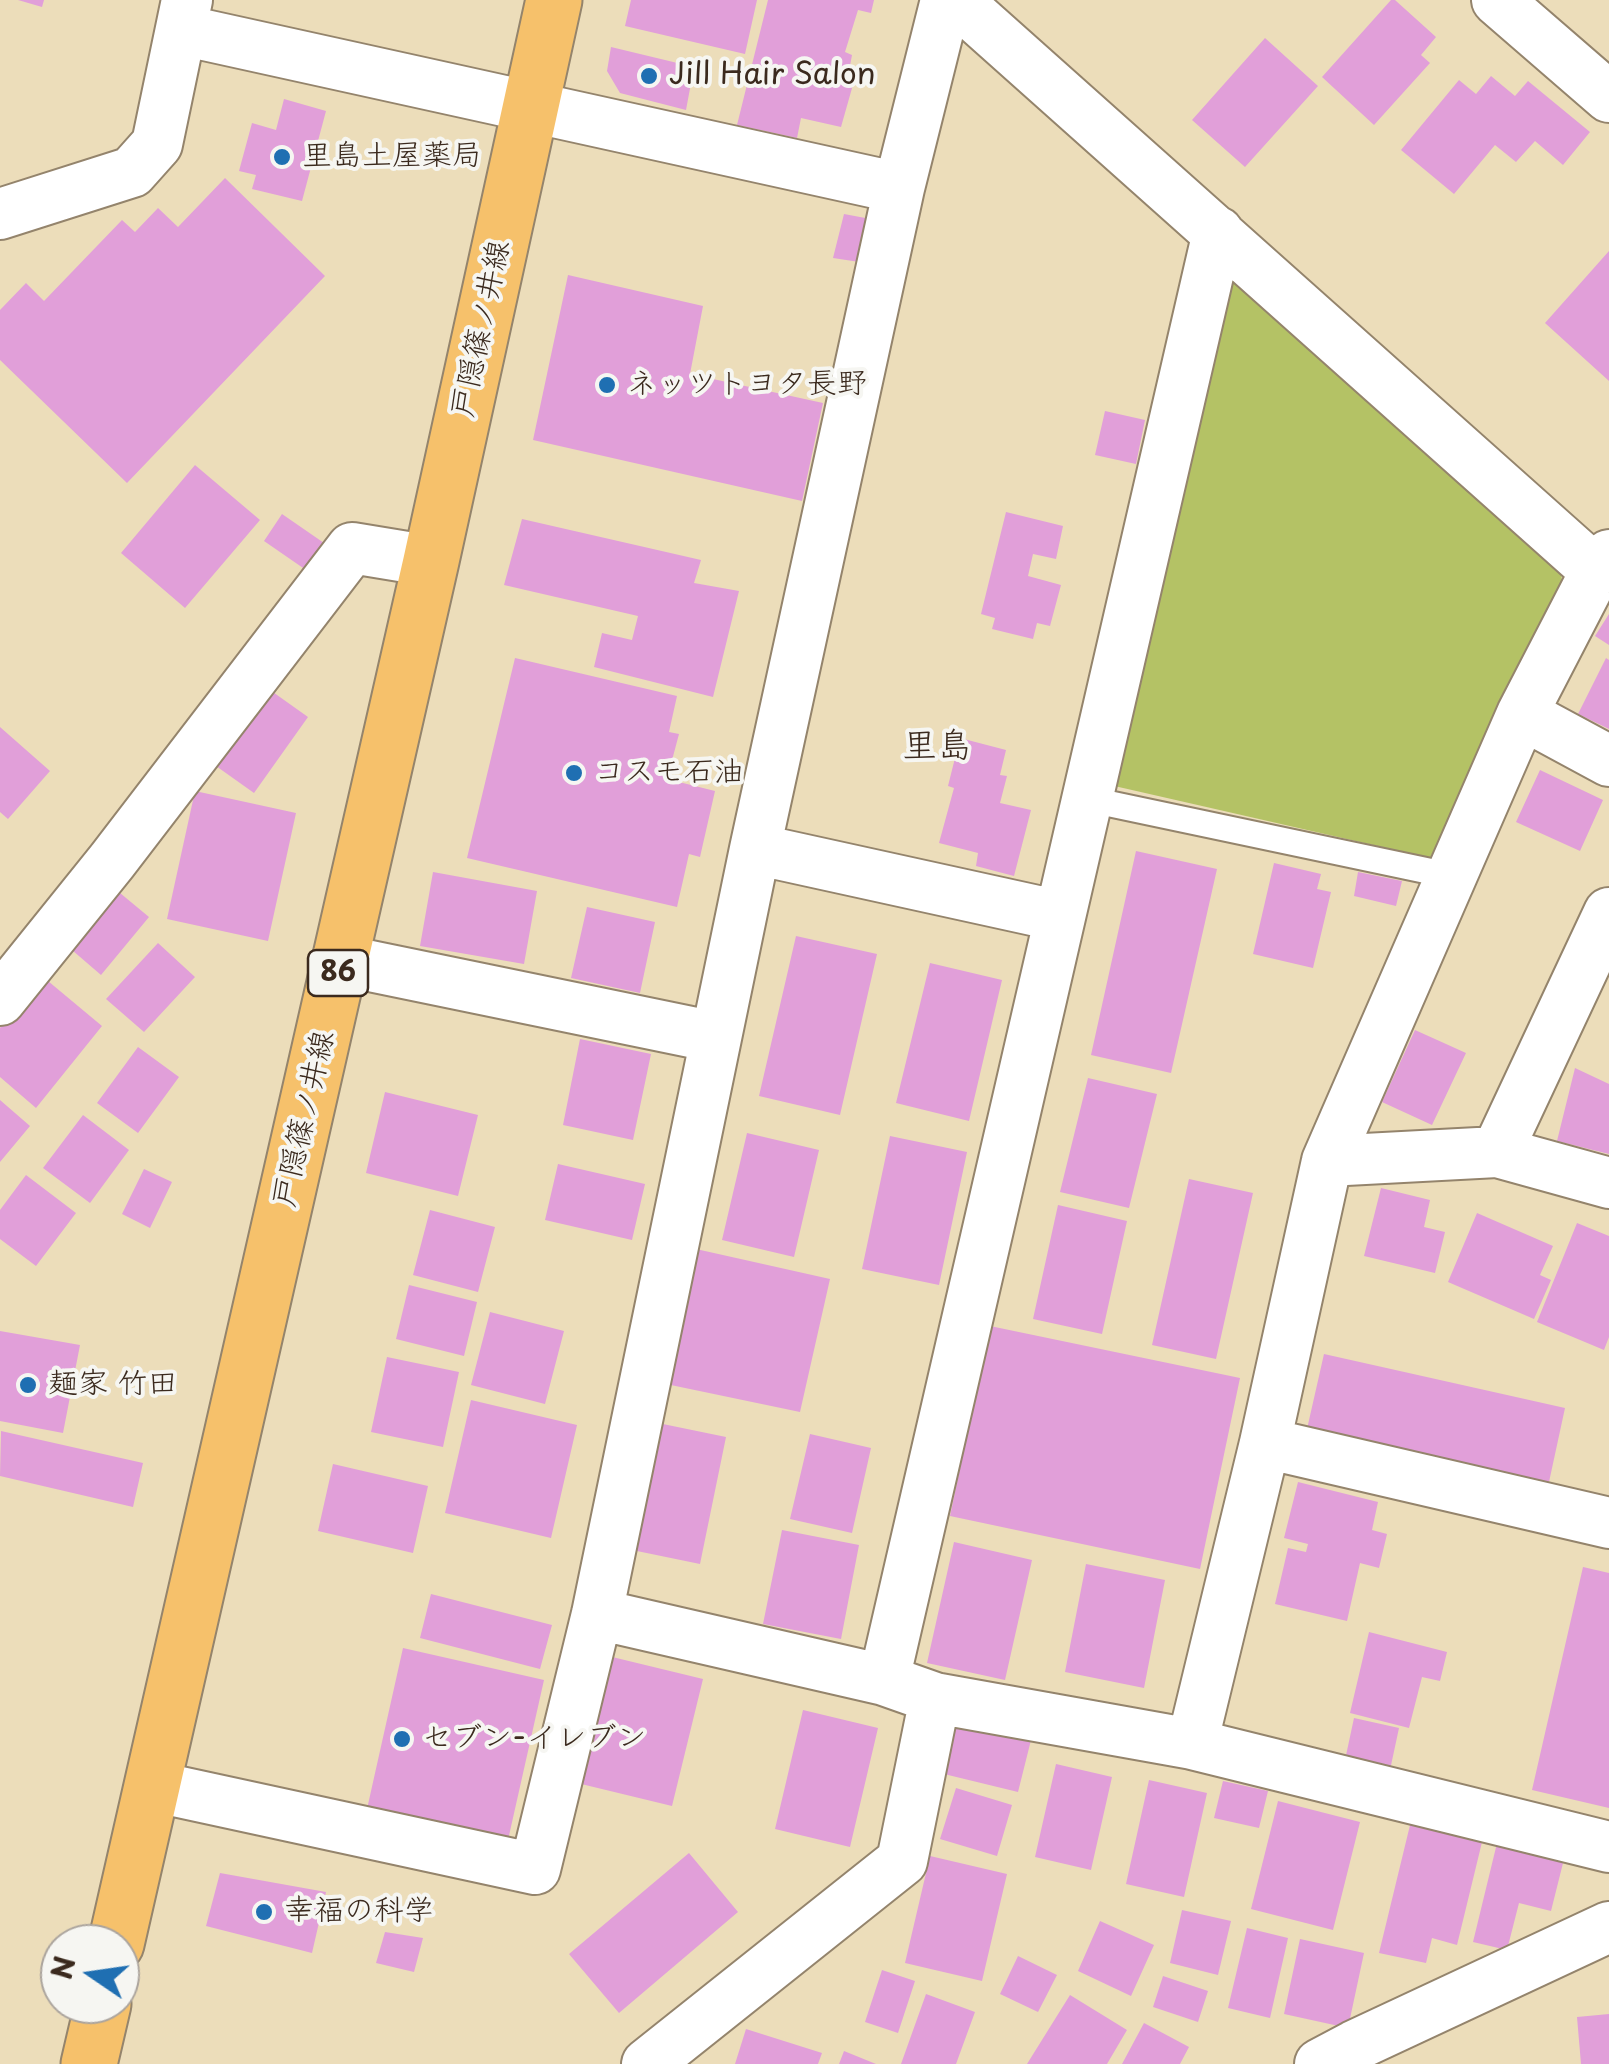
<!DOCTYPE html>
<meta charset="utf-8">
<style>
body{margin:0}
#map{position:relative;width:1609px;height:2064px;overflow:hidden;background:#ecddba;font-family:"Playpen Sans",sans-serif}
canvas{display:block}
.north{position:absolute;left:40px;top:1924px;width:100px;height:100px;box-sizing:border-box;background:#f6f6f2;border:2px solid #aba49d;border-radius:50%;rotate:283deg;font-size:28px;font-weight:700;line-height:40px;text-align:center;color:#3b2a1e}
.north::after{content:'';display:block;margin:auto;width:35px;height:45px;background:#1f6fb2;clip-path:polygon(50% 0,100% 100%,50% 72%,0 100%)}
</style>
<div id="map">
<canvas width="1609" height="2064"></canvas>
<div class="north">N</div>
</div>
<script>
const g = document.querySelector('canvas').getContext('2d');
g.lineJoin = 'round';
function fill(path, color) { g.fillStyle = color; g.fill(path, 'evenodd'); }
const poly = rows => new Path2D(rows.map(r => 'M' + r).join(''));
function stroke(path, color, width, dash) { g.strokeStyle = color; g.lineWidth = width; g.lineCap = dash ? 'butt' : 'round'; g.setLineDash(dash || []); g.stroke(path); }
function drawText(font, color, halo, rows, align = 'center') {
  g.font = font + ' "Playpen Sans","Klee One",sans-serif'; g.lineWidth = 8; g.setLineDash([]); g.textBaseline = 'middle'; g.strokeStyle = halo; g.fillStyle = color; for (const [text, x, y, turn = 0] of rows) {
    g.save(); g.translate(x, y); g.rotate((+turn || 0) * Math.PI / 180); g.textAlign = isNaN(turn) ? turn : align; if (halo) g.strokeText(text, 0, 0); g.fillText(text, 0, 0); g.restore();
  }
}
const green = poly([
 [1222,272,1561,570,1563,595,1430,858,1110,785]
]);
const building = poly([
 [18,0,44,0,42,7],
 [631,0,757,0,745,54,625,26],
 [768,0,874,0,871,13,858,10,845,52,852,55,849,71,856,74,841,127,801,118,797,138,737,125],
 [1391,0,1395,0,1436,37,1421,55,1430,63,1374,125,1322,77],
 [1265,38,1318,86,1245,167,1192,120],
 [611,47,694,67,686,110,620,93,607,71],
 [1491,76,1515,96,1528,81,1590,132,1563,165,1535,141,1516,162,1495,145,1454,194,1401,150,1459,80,1476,94],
 [284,99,326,111,302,201,252,189,256,175,239,171,252,123,276,130],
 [225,178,325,276,127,483,0,360,0,310,26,283,44,301,122,220,135,232,158,208,178,227],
 [844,214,876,220,866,263,833,258],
 [1609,251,1609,381,1545,323],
 [568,275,703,306,690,374,823,403,802,501,533,440],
 [1105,411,1145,420,1136,464,1095,455],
 [195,465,260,520,185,608,121,553],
 [1006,512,1063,526,1056,559,1033,554,1028,576,1061,585,1050,626,1037,623,1033,639,992,629,995,618,981,614],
 [282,514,324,543,306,570,264,541],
 [522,519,701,560,694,583,739,591,713,697,594,667,602,633,632,640,638,616,504,585],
 [1609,614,1609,645,1595,636],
 [515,658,677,696,669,732,679,734,667,779,715,791,700,857,689,854,677,907,467,858],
 [1606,658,1609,660,1609,729,1578,714],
 [270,690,308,717,254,793,216,766],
 [0,727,50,771,8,819,0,812],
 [960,738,1006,750,1000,775,1007,776,1000,803,1031,810,1014,876,976,866,978,853,939,843,954,788,948,786],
 [1540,770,1603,800,1580,851,1516,822],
 [195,791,296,813,268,941,167,919],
 [1136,851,1217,869,1171,1073,1091,1055],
 [1274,863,1321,874,1317,889,1331,892,1313,968,1253,954],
 [433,872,537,891,524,964,420,946],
 [1358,872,1402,881,1396,906,1354,896],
 [114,888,149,917,101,975,65,944],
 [587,907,655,922,640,993,571,978],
 [796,936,877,954,840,1115,759,1096],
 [158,943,195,977,144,1032,106,999],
 [930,963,1002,980,969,1121,896,1103],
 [42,976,102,1026,36,1108,0,1077,0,1028],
 [1415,1030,1466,1053,1432,1125,1382,1102],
 [580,1039,651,1054,633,1140,563,1125],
 [138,1047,179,1077,138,1133,97,1103],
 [1575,1068,1609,1084,1609,1154,1557,1141],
 [1088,1078,1157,1094,1129,1208,1060,1192],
 [385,1092,478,1115,458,1196,366,1173],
 [0,1100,30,1126,0,1162],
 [83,1115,129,1150,90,1203,43,1168],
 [747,1133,819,1150,794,1257,722,1240],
 [890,1136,967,1152,939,1285,862,1269],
 [558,1164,645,1184,632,1240,545,1220],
 [144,1169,172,1182,150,1228,122,1214],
 [26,1175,76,1213,36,1266,0,1239,0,1210],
 [1189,1179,1253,1193,1216,1359,1152,1345],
 [1381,1188,1430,1200,1424,1227,1445,1232,1435,1273,1364,1256],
 [1058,1205,1127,1221,1102,1334,1033,1319],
 [430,1210,495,1227,478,1292,413,1275],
 [1477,1213,1553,1246,1540,1275,1551,1280,1534,1319,1448,1282],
 [1577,1223,1609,1236,1609,1337,1604,1350,1537,1322],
 [696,1249,830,1279,800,1412,666,1384],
 [409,1285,477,1302,464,1356,396,1339],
 [490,1312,564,1331,545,1404,471,1385],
 [990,1326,1240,1378,1200,1569,950,1516],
 [0,1331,80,1345,63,1433,0,1421],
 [1324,1354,1565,1408,1549,1482,1307,1429],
 [387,1357,459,1372,443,1447,371,1432],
 [471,1400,577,1425,551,1538,445,1513],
 [658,1423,726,1437,700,1564,632,1550],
 [1,1431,143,1463,133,1507,0,1476],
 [810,1434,871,1448,852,1533,790,1519],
 [333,1464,428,1486,413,1553,318,1531],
 [1298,1482,1378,1502,1372,1530,1387,1534,1379,1568,1360,1563,1347,1621,1275,1604,1288,1548,1306,1552,1308,1544,1284,1538],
 [782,1530,859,1545,841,1639,763,1624],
 [954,1542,1032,1560,1005,1680,927,1663],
 [1086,1564,1165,1580,1144,1688,1065,1672],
 [1583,1567,1609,1573,1609,1808,1532,1790],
 [431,1594,552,1625,540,1669,420,1638],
 [1369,1632,1447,1652,1440,1681,1422,1677,1409,1728,1350,1713],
 [403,1648,544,1680,508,1840,367,1809],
 [604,1655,703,1679,672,1806,573,1782],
 [803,1710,878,1728,850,1847,775,1829],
 [1354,1718,1399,1728,1390,1770,1345,1760],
 [957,1721,1031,1740,1018,1792,944,1774],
 [1056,1764,1112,1777,1091,1870,1035,1857],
 [1149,1780,1207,1793,1184,1897,1126,1884],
 [1223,1781,1268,1791,1259,1828,1214,1818],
 [956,1788,1012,1805,997,1856,940,1839],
 [1278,1801,1360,1822,1333,1930,1251,1909],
 [1411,1821,1483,1838,1457,1945,1432,1938,1426,1963,1379,1953],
 [1498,1839,1565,1855,1551,1911,1519,1903,1507,1950,1473,1942],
 [689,1853,738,1912,619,2013,569,1954],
 [930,1856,1007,1874,982,1981,905,1963],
 [220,1873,326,1892,312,1953,206,1926],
 [1182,1910,1231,1921,1218,1975,1170,1963],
 [1100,1921,1154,1945,1131,1996,1078,1971],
 [1247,1928,1288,1938,1270,2018,1228,2008],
 [385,1932,423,1938,414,1972,376,1963],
 [1300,1939,1364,1953,1348,2028,1284,2014],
 [1018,1956,1057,1975,1038,2012,1000,1994],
 [882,1970,915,1981,898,2033,865,2022],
 [1163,1976,1208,1991,1198,2022,1153,2007],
 [926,1994,975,2012,956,2064,901,2064],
 [1070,1995,1127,2030,1107,2064,1027,2064],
 [1609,2014,1609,2064,1581,2064,1577,2017],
 [1144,2023,1189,2047,1180,2064,1122,2064],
 [746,2029,822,2053,818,2064,735,2064],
 [844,2051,876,2064,839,2064]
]);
const service = poly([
 [1087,799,1452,876]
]);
const minor = poly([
 [956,0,1596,571],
 [1497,0,1609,97],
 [182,30,899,188],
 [0,214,132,172,157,144,187,0],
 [1522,714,1609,761],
 [755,849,1060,916],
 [341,960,715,1037],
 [0,1000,112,861,352,548,431,561],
 [1497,1152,1609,913],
 [1327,1161,1497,1152,1609,1183],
 [1265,1443,1609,1523],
 [597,1614,884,1680,935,1698,1192,1744,1609,1847],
 [884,1680,1218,232],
 [1192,1744,1265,1443,1327,1161,1522,714,1596,571,1609,555],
 [152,1786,535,1869,597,1614,755,849,899,188,946,0],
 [647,2064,902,1861,935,1698],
 [1320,2064,1354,2046,1609,1927]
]);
const primary = poly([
 [116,1944,431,561,554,0],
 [89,2064,103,2004]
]);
const markers = [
 [649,76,10,"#1f6fb2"],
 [282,157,10,"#1f6fb2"],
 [607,385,10,"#1f6fb2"],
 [574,773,10,"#1f6fb2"],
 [28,1385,10,"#1f6fb2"],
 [402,1739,10,"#1f6fb2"],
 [264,1912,10,"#1f6fb2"]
];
const shields = [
 [338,973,60]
];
const shieldNames = [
 ["86",338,973]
];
const poiNames = [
 ["Jill Hair Salon",669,76],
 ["里島土屋薬局",302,157],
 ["ネッツトヨタ長野",627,385],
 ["コスモ石油",594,773],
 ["麺家 竹田",48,1385],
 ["セブン-イレブン",422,1739],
 ["幸福の科学",284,1912]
];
const streetNames = [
 ["戸隠篠ノ井線",482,329,-78],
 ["戸隠篠ノ井線",305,1119,-77]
];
const quarterNames = [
 ["里島",937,747]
];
fill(green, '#b4c265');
fill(building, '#e19fd9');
stroke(service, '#94846c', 29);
stroke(minor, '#94846c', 54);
stroke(primary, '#94846c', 59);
stroke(service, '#fff', 25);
stroke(minor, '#fff', 50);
stroke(primary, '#f6c16b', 55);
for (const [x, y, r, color] of markers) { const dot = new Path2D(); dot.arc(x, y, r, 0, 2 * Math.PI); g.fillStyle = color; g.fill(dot); stroke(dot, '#f6f6f2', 4); }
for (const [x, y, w] of shields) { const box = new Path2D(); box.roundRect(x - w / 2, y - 23, w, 46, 8); g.fillStyle = '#f6f6f2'; g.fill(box); stroke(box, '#3b2a1e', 2.5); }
drawText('bold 28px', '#3b2a1e', null, shieldNames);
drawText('30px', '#3b2a1e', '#f6f6f2', poiNames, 'left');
drawText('30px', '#3b2a1e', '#f6f6f2', streetNames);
drawText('35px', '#3b2a1e', '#f6f6f2', quarterNames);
</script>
